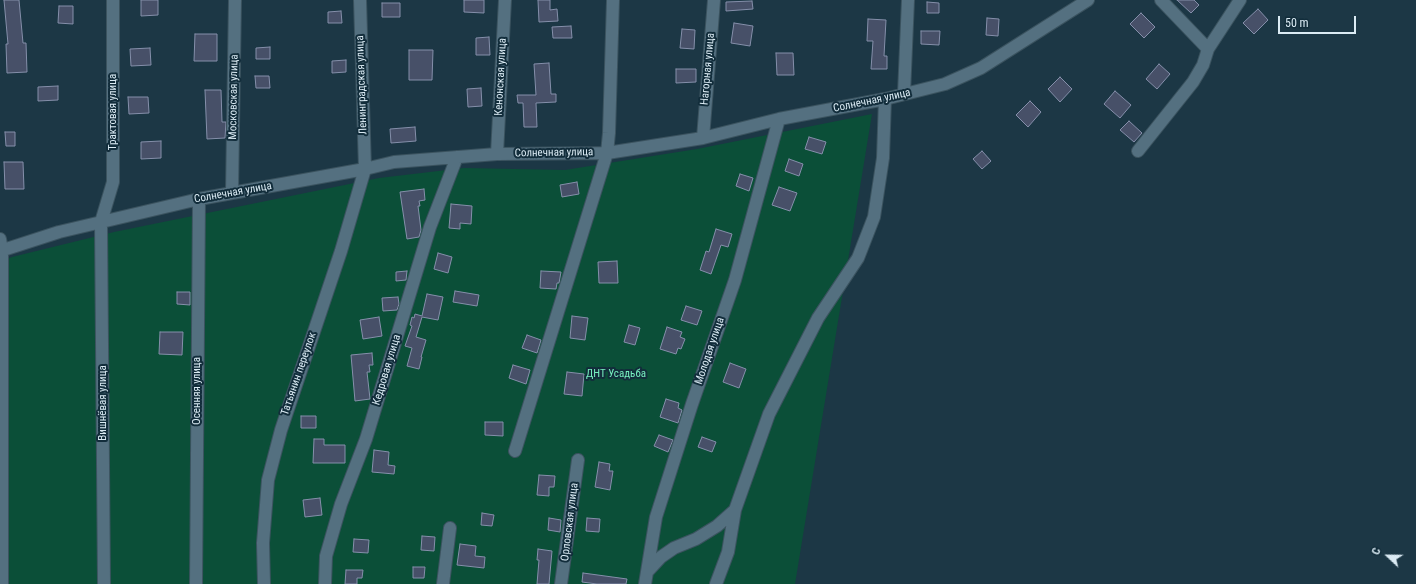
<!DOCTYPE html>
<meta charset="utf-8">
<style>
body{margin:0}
#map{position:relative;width:1416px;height:584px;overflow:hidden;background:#1c3745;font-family:"Roboto Condensed",sans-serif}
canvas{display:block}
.north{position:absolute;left:1368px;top:536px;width:40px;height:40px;-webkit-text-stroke:3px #122d3b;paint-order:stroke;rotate:292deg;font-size:11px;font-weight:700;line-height:16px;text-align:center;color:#dbebf4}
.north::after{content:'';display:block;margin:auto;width:14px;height:18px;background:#dbebf4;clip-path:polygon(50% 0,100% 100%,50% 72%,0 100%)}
.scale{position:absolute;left:1278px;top:16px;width:78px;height:18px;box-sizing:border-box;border:2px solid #dbebf4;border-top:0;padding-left:5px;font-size:12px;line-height:14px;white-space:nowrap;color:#dbebf4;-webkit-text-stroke:3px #122d3b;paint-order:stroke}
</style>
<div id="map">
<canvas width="1416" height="584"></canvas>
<div class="north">С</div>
<div class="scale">50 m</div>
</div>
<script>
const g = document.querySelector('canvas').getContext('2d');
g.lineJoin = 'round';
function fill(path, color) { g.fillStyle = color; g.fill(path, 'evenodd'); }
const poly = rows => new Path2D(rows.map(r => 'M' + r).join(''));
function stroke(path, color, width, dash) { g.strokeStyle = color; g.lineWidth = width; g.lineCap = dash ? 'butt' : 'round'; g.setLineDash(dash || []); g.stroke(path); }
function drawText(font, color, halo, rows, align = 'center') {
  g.font = font + ' "Roboto Condensed",sans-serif'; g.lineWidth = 4; g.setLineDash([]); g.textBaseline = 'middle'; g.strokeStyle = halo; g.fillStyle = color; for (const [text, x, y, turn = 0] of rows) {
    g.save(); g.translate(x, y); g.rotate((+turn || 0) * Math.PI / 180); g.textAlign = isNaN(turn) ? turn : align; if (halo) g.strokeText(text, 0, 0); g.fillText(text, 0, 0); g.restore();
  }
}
const green = poly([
 [872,114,795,584,0,584,0,262,12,257,114,232,379,178,464,168,565,170,697,149]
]);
const building = poly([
 [4,0,19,0,23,43,26,43,27,72,7,73,6,44,8,44,4,0],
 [141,0,158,0,158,15,141,16,141,0],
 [464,0,484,0,484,13,464,12,464,0],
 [538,0,550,0,550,10,557,9,558,21,539,22,538,0],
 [1177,0,1194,0,1199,5,1191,13,1177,0],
 [752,1,753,9,726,11,726,2,752,1],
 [927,2,939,3,939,13,927,13,927,2],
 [382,3,400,3,400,17,382,17,382,3],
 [59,6,73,6,73,24,58,23,59,6],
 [1258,9,1268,20,1254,34,1243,23,1258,9],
 [341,11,342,23,328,23,328,12,341,11],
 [1141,13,1155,27,1144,38,1130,24,1141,13],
 [987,18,999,19,998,36,986,35,987,18],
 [868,19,886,20,884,56,887,56,887,69,871,69,873,41,867,41,868,19],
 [734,23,753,26,750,46,731,43,734,23],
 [571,26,572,38,553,38,552,27,571,26],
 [682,29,695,30,694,49,680,48,682,29],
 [921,31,940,31,939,45,921,44,921,31],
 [195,34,217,34,217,61,194,61,195,34],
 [489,37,490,55,476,55,476,38,489,37],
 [270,47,270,59,256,59,256,48,270,47],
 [150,48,151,65,131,66,130,49,150,48],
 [409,50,433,50,432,80,409,80,409,50],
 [776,53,793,53,794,75,777,75,776,53],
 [346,60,346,72,332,73,332,61,346,60],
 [549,63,551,94,556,94,556,102,536,103,537,127,524,127,523,103,518,103,517,95,536,95,534,64,549,63],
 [1159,64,1170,74,1157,89,1146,79,1159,64],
 [676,69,696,69,696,82,676,83,676,69],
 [255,76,269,76,270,88,256,88,255,76],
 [1060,77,1072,89,1060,102,1048,89,1060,77],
 [58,86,58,100,38,101,38,87,58,86],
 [481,88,482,106,468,107,467,89,481,88],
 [205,90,221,90,222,122,226,122,225,138,207,139,205,90],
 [1115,91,1131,105,1120,118,1104,104,1115,91],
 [128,97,148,97,149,113,129,114,128,97],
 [1030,101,1041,112,1028,127,1016,115,1030,101],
 [1129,121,1142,133,1134,142,1120,130,1129,121],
 [415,127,416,141,391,143,390,129,415,127],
 [5,132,15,132,15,146,6,146,5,132],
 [809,137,826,142,822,154,805,149,809,137],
 [161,141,161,158,141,159,141,142,161,141],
 [982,151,991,161,982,169,973,159,982,151],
 [789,159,803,164,799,176,785,171,789,159],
 [4,162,23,162,24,189,5,189,4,162],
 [740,174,753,178,749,191,736,186,740,174],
 [577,182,579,194,562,197,560,185,577,182],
 [779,187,797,193,790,211,772,205,779,187],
 [424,189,425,200,419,201,420,206,418,206,421,230,419,237,407,239,400,192,424,189],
 [451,204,472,206,471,224,460,223,460,229,449,228,451,204],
 [716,229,732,234,728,247,721,245,711,274,700,270,706,251,709,252,716,229],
 [438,253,452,257,448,273,434,269,438,253],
 [617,261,618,283,599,283,598,262,617,261],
 [407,271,406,280,396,281,396,272,407,271],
 [541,271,561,272,559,283,557,283,556,289,540,288,541,271],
 [455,291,479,295,477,306,453,302,455,291],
 [177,292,190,292,190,305,177,304,177,292],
 [427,294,443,297,438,320,422,317,416,337,426,340,421,357,422,357,419,369,407,366,412,348,405,346,412,326,410,325,412,317,414,318,415,314,422,316,427,294],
 [398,297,399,304,397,310,383,311,382,298,398,297],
 [686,306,702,311,697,325,681,320,686,306],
 [572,316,588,318,585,340,570,338,572,316],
 [379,317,382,336,363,339,360,320,379,317],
 [629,325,640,328,635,345,624,342,629,325],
 [667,327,682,332,680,337,685,339,681,349,678,348,676,354,660,349,667,327],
 [160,332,183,332,182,355,159,354,160,332],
 [527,335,541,340,537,353,522,348,527,335],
 [372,353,373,365,369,365,370,372,367,372,370,399,355,401,351,355,372,353],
 [730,363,746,369,739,388,723,382,730,363],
 [513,365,530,370,526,384,509,378,513,365],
 [567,372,584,374,582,396,564,394,567,372],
 [666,399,679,403,678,408,682,410,678,423,660,417,666,399],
 [301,416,316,416,316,428,301,428,301,416],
 [485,422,503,422,503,436,485,435,485,422],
 [659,435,673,440,668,452,654,446,659,435],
 [702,437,716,442,712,452,698,447,702,437],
 [314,439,324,439,324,445,345,445,345,463,313,463,314,439],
 [374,450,389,452,388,465,395,466,394,474,372,472,374,450],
 [599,462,610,464,609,471,613,471,610,490,595,487,599,462],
 [539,475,555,476,554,487,549,487,549,496,537,495,539,475],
 [320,498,322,515,305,517,303,500,320,498],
 [482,513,494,515,492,526,481,525,482,513],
 [549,518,561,520,560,532,548,530,549,518],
 [587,518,600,519,599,532,586,531,587,518],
 [422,536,435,537,434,551,421,550,422,536],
 [354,539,369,540,368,553,353,552,354,539],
 [460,544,476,546,475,556,485,557,484,568,457,565,460,544],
 [538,549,552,551,549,584,537,584,539,560,537,560,538,549],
 [413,567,425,567,424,578,413,578,413,567],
 [346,570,363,570,362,578,357,578,357,584,345,584,346,570],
 [583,573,627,579,626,584,597,584,582,582,583,573]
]);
const minor = poly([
 [1161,0,1208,49],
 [904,94,908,0],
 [703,138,714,0],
 [1138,151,1193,82,1203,65,1208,49,1240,0],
 [497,154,505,0],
 [232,193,235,0],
 [0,239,2,251,2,584],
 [0,251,59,232,199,199,365,169,394,162,497,154,607,153,703,138,779,119,885,99,945,84,981,68,1088,0],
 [515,451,607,153,609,133,613,0],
 [648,571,661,557,674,548,696,539,717,526,735,510],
 [104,584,101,222,113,182,113,0],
 [196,584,199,199],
 [264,584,263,543,268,480,281,430,341,251,365,169,360,0],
 [325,584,326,556,341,504,366,439,430,227,457,157],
 [443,584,450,528],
 [561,584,578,460],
 [645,584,656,517,692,404,735,280,779,119],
 [716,584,728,552,735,510,769,414,818,318,858,258,874,217,883,158,885,99]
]);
const streetNames = [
 ["Нагорная улица",708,69,-85],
 ["Кенонская улица",501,77,-87],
 ["Ленинградская улица",362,85,-92],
 ["Московская улица",234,97,-89],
 ["Солнечная улица",872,101,-12],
 ["Трактовая улица",113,112,-90],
 ["Солнечная улица",554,153,-1],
 ["Солнечная улица",233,193,-10],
 ["Молодая улица",710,351,-71],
 ["Кедровая улица",387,370,-73],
 ["Татьянин переулок",299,374,-71],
 ["Осенняя улица",197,391,-90],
 ["Вишнёвая улица",103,403,-90],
 ["Орловская улица",570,522,-83]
];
const parkNames = [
 ["ДНТ Усадьба",616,374]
];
fill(green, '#0b4f38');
fill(building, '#475068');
stroke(building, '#858faa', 1);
stroke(minor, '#3b535f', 14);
stroke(minor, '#547080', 12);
drawText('11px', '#dbebf4', '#122d3b', streetNames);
drawText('11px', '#77f0bf', '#122d3b', parkNames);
</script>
